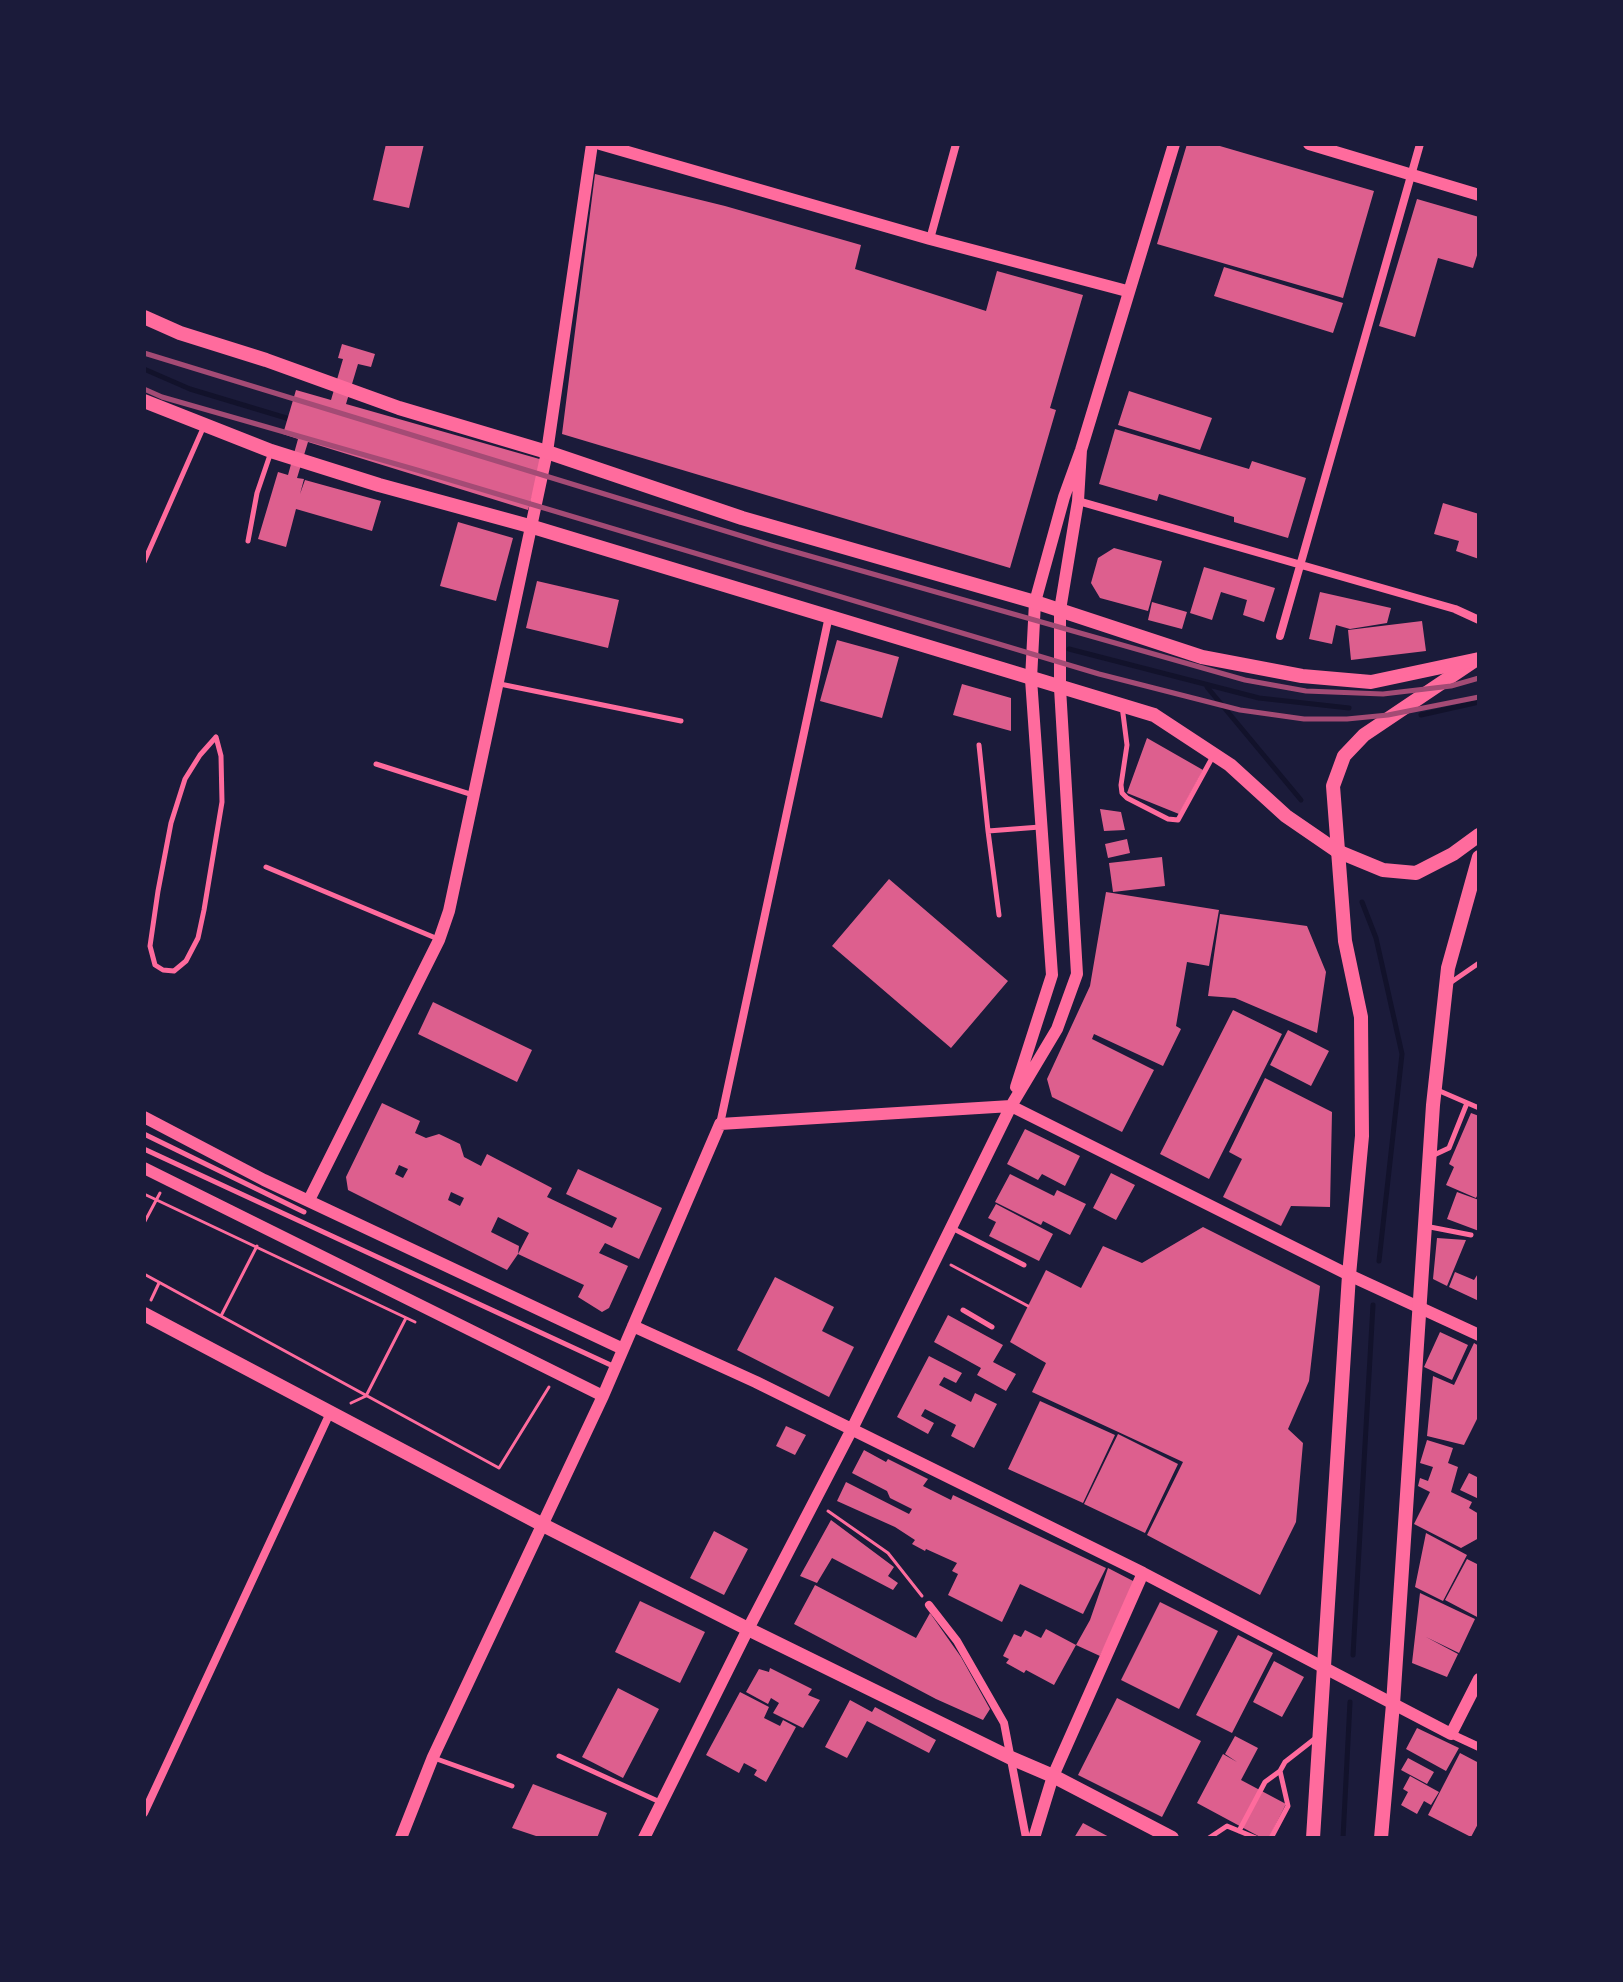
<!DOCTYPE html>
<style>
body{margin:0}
#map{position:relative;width:1623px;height:1982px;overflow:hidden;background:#1b1b3a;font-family:"DM Sans",sans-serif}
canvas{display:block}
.frame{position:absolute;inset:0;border:146px solid #1b1b3a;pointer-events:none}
</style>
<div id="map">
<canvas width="1623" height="1982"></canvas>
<div class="frame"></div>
</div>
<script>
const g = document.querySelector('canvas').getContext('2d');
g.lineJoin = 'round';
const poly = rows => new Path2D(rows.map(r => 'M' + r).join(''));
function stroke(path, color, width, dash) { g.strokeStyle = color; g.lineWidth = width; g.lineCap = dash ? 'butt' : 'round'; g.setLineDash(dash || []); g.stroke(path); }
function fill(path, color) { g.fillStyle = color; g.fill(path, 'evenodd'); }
const stream = poly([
 [144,369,190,389,293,420],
 [1069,649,1259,698,1349,708],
 [1207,687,1301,800],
 [1421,715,1479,702],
 [1362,902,1376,938,1402,1054,1379,1261],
 [1353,1655,1373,1305],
 [1343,1838,1350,1702]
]);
const building = poly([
 [386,144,424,144,409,208,373,200],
 [1187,144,1213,144,1374,191,1343,298,1157,244],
 [595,174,725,206,861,245,855,269,986,311,997,271,1083,295,1050,408,1056,410,1010,568,562,434],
 [1417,199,1479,217,1479,249,1473,268,1438,258,1415,337,1379,326],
 [1224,267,1343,303,1333,333,1214,296],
 [342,344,375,354,371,367,358,364,346,404,543,460,528,510,308,442,297,478,304,479,300,494,305,480,381,501,372,531,296,509,286,547,258,539,278,472,288,475,298,439,283,434,296,390,331,400,343,359,338,358],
 [1129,391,1212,418,1200,450,1118,425],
 [1115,429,1249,469,1252,461,1306,478,1288,538,1234,522,1234,517,1159,494,1157,501,1099,484],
 [1443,503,1479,514,1479,559,1456,551,1459,541,1434,534],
 [458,522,513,538,496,601,440,586],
 [1114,548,1162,561,1148,611,1100,598,1091,583,1098,558],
 [1204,567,1275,588,1264,622,1243,615,1247,600,1221,592,1212,620,1190,613],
 [537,581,619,600,608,648,526,628],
 [1320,592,1391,608,1387,623,1350,629,1336,625,1332,644,1309,639],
 [1152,602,1187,612,1182,629,1148,620],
 [1422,621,1426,651,1351,660,1348,630],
 [837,640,899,657,882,718,820,701],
 [962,684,1011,698,1011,731,953,715],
 [1147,738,1203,770,1179,814,1127,793],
 [1100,809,1121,812,1125,830,1104,831],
 [1127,839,1130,853,1108,858,1105,844],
 [1162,857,1165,886,1113,892,1109,863],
 [889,879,1008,981,951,1048,832,946],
 [1106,892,1219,910,1209,966,1187,962,1176,1026,1181,1029,1163,1066,1094,1034,1092,1039,1154,1070,1122,1132,1052,1097,1047,1079,1090,986],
 [1220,914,1307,926,1326,972,1317,1033,1235,998,1208,996],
 [433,1002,532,1050,517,1082,418,1034],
 [1233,1010,1282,1034,1209,1179,1160,1154],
 [1288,1030,1329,1051,1311,1086,1270,1065],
 [1265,1078,1332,1112,1330,1207,1291,1206,1281,1226,1223,1197,1242,1159,1229,1152],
 [382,1103,420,1121,415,1133,426,1138,439,1134,460,1144,464,1157,481,1166,487,1154,552,1188,547,1197,612,1228,617,1218,566,1194,578,1169,662,1208,639,1259,605,1243,599,1253,628,1266,609,1308,602,1312,578,1297,584,1285,518,1254,529,1233,498,1217,491,1232,519,1246,518,1254,507,1270,348,1190,346,1177],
 [399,1165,408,1169,403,1178,395,1174],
 [451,1192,464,1198,460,1206,448,1200],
 [1471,1113,1479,1116,1479,1192,1476,1198,1446,1185,1454,1167,1449,1164],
 [1025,1129,1080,1156,1065,1186,1042,1174,1038,1180,1007,1164],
 [1111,1173,1135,1185,1116,1220,1093,1208],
 [1010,1174,1054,1196,1057,1190,1086,1204,1070,1235,1043,1221,1041,1225,995,1202],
 [1457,1192,1479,1200,1479,1231,1447,1219],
 [996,1204,1053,1234,1039,1261,989,1236,996,1222,988,1218],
 [1203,1227,1320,1286,1309,1381,1288,1429,1303,1443,1296,1522,1260,1595,1147,1535,1183,1462,1032,1392,1046,1363,1010,1342,1046,1270,1081,1288,1103,1246,1142,1263],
 [1437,1238,1466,1240,1447,1286,1433,1279],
 [1455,1272,1474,1280,1479,1272,1479,1301,1449,1287],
 [775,1277,834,1307,822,1331,854,1347,829,1397,737,1350],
 [948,1315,1003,1345,993,1362,1016,1374,1006,1391,977,1375,981,1368,934,1342],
 [1440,1332,1468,1345,1452,1380,1424,1367],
 [1474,1343,1479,1346,1479,1415,1464,1445,1427,1436,1433,1376,1454,1385],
 [929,1356,962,1373,956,1383,944,1377,939,1385,971,1402,975,1393,997,1404,974,1448,951,1436,956,1425,925,1409,921,1416,934,1423,928,1434,897,1417],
 [1040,1401,1115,1435,1083,1503,1008,1469],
 [786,1426,806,1435,795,1455,776,1446],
 [1118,1434,1178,1464,1145,1533,1084,1504],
 [1427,1440,1453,1448,1448,1463,1458,1467,1451,1492,1472,1502,1469,1508,1479,1514,1479,1538,1461,1548,1414,1524,1430,1492,1418,1486,1420,1478,1428,1481,1433,1467,1420,1463],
 [864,1450,886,1462,888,1459,928,1479,923,1486,951,1500,953,1495,1106,1568,1083,1614,1020,1584,1002,1622,948,1595,958,1574,952,1571,957,1563,926,1549,925,1551,912,1544,915,1540,895,1527,837,1501,846,1482,909,1514,912,1509,890,1498,887,1491,852,1473],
 [1469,1473,1479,1478,1479,1499,1460,1490],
 [831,1520,894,1567,888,1576,898,1583,893,1590,832,1558,817,1583,800,1576],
 [714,1531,748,1549,724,1595,690,1578],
 [1426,1533,1467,1555,1443,1601,1415,1587],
 [1467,1559,1479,1565,1479,1618,1445,1600],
 [1108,1568,1135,1582,1100,1656,1076,1645,1090,1620],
 [815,1585,916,1638,930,1613,961,1657,990,1709,983,1720,936,1699,794,1624],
 [1420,1593,1475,1619,1459,1653,1426,1637,1458,1654,1447,1677,1412,1663],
 [640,1601,705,1632,680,1683,615,1652],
 [1160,1602,1218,1631,1179,1709,1121,1680],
 [1046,1629,1076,1645,1054,1685,1026,1670,1024,1673,1006,1663,1009,1659,1003,1656,1014,1634,1021,1637,1025,1630,1041,1638],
 [1238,1635,1273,1653,1232,1733,1196,1715],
 [1274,1661,1304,1677,1282,1717,1253,1702],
 [770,1668,812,1689,808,1695,820,1700,803,1728,773,1713,779,1703,771,1698,768,1704,746,1692,759,1669,769,1672],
 [618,1688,659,1709,623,1778,582,1757],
 [740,1692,769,1707,764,1718,780,1726,783,1720,796,1727,766,1782,754,1775,757,1770,744,1763,739,1773,706,1755],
 [1117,1698,1201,1741,1162,1817,1078,1775],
 [850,1700,872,1712,875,1707,936,1740,929,1753,867,1721,847,1758,825,1747],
 [1417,1728,1459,1748,1446,1771,1406,1749],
 [1235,1736,1258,1748,1241,1780,1286,1804,1269,1838,1262,1838,1197,1803,1223,1754,1237,1762,1225,1754],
 [1460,1753,1479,1763,1479,1822,1471,1837,1428,1815],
 [1408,1758,1434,1772,1427,1784,1401,1770],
 [1410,1776,1439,1792,1431,1805,1424,1801,1417,1814,1401,1805,1408,1792,1403,1789],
 [533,1784,607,1813,597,1838,542,1838,512,1828],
 [1083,1823,1111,1838,1074,1838]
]);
const path = poly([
 [144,1194,415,1322],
 [144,1223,160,1193],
 [951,1265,1028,1306],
 [144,1274,499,1468,549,1387],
 [151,1300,159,1283],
 [221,1316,257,1246],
 [351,1403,366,1396,406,1318],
 [828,1511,888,1553,922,1596]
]);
const service = poly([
 [248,541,257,493,271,452],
 [144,562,204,426],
 [500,684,681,721],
 [1122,706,1127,745,1121,785,1122,793,1127,798,1168,819,1178,820,1212,758],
 [216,737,221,756,222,802,204,910,198,938,186,961,174,971,163,970,155,965,150,946,158,891,171,823,185,779,200,755,216,737],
 [979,745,988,831],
 [376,764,473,795],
 [266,867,438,939],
 [999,915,988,831,1040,827],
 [1450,983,1479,963],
 [1435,1089,1479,1108],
 [144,1134,304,1212],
 [144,1149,615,1367],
 [1434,1155,1449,1148,1467,1103],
 [1425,1226,1471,1235],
 [952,1228,1024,1265],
 [963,1310,992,1327],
 [559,1756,660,1802],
 [434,1758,512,1786],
 [1239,1831,1265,1782,1280,1771],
 [1209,1838,1227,1826,1256,1838],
 [1271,1838,1288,1806,1280,1771,1285,1762,1317,1737]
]);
const minor = poly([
 [930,239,956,144],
 [1078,501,1455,609,1479,620],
 [1280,636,1420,144],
 [720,1124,829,616],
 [929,1605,957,1641,1004,1723,1026,1838],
 [1451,1734,1479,1747],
 [144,1813,330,1413]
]);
const tertiary = poly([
 [600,144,930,239,1127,291],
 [1309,144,1479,195],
 [1016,1087,1052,975,1031,679,1035,602,1064,497,1081,450,1174,144],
 [1011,1106,1349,1275,1479,1335],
 [144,1117,264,1180,623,1349],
 [144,1168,603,1396],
 [309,1200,439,940,449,911,547,452,592,144],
 [633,1326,756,1382,1143,1573,1451,1734,1479,1679],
 [401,1838,433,1757,603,1396,720,1124,1011,1106],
 [644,1838,748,1629,852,1429,1011,1106,1057,1029,1077,974,1060,688,1060,610,1078,501,1081,450],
 [1034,1838,1053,1776,1143,1573]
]);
const secondary = poly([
 [144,1314,543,1525,748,1629,1011,1758,1053,1776,1172,1838],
 [1313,1838,1349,1275,1362,1136,1361,1017,1345,941,1333,786,1344,756,1364,735,1474,661],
 [1381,1838,1393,1704,1433,1105,1448,968,1479,857]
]);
const primary = poly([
 [144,317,180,333,266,360,399,408,547,452,742,518,1035,602,1202,657,1302,676,1371,682,1479,659],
 [144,401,271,451,379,485,533,527,1154,715,1230,765,1286,816,1337,851,1383,870,1416,873,1453,854,1479,835]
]);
const rail = poly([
 [144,353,771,545,1245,680,1306,691,1383,694,1451,686,1479,678],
 [144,389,162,397,417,470,1099,674,1240,710,1304,719,1347,719,1388,715,1479,697]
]);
stroke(stream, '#12122b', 5);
fill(building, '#dd5f8e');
stroke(path, '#ff6b9d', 3);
stroke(service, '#ff6b9d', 5);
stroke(minor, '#ff6b9d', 8);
stroke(tertiary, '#ff6b9d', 12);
stroke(secondary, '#ff6b9d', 14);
stroke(primary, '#ff6b9d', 14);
stroke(rail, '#a44b75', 5);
</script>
